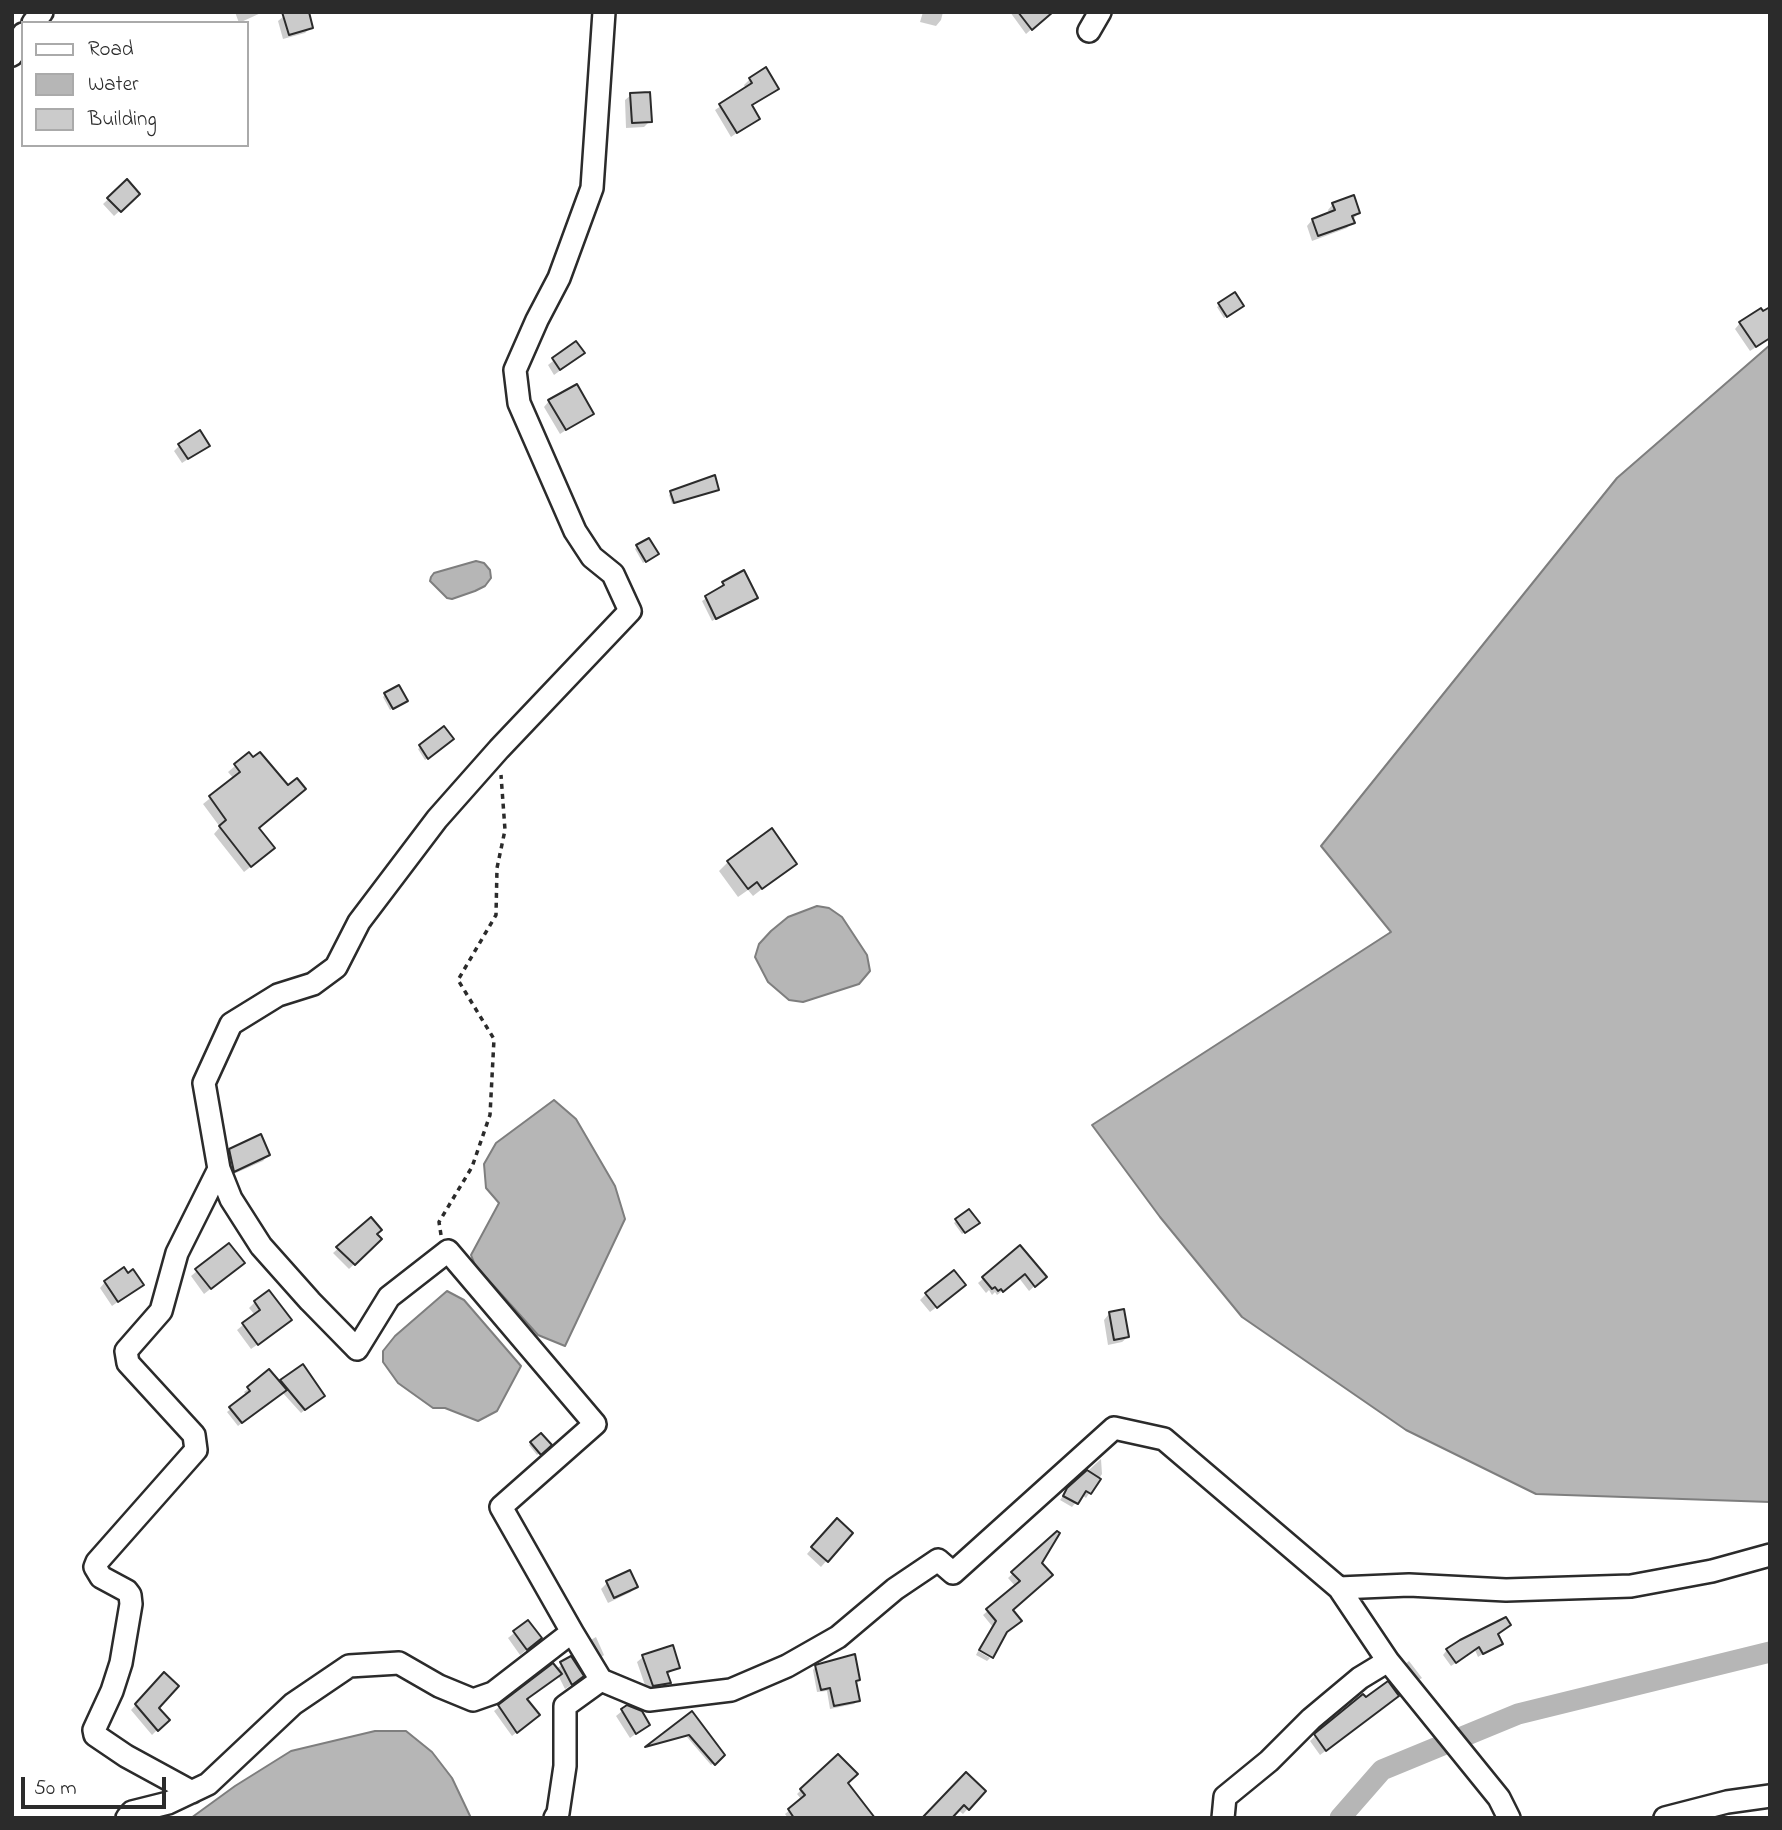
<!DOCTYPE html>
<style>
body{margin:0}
#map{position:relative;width:1782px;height:1830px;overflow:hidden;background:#fff;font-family:"Indie Flower",sans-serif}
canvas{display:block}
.frame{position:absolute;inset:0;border:14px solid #2b2b2b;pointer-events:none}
.legend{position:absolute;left:21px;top:21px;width:228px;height:126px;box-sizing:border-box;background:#fff;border:2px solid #aaa;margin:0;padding:9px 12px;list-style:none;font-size:21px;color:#2b2b2b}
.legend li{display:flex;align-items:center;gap:14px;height:35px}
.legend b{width:35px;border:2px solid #aaa}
.scale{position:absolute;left:21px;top:1777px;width:145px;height:32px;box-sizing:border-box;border:4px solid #2b2b2b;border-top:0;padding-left:9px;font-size:21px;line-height:24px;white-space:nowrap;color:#2b2b2b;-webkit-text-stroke:5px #fff;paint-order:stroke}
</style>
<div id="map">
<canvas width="1782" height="1830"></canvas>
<div class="frame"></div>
<ul class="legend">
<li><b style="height:9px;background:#fff"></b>Road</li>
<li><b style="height:19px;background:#b6b6b6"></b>Water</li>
<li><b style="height:19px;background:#cbcbcb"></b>Building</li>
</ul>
<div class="scale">50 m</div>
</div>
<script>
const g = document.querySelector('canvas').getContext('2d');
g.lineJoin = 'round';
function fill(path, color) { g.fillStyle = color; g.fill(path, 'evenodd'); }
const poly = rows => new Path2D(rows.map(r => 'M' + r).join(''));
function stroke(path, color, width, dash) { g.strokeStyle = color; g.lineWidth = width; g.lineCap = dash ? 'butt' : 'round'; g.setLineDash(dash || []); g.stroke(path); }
const water = poly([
 [1770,345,1770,1502,1536,1494,1406,1430,1242,1317,1160,1217,1092,1125,1391,932,1321,846,1617,478,1770,345],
 [476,561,484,563,490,570,491,578,485,586,475,591,452,599,447,598,430,581,431,577,434,573,476,561],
 [817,906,829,908,842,917,867,955,870,971,859,984,803,1002,789,1000,768,982,755,957,759,944,771,931,788,917,817,906],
 [554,1100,576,1119,615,1186,625,1219,565,1346,538,1335,475,1265,471,1255,499,1203,486,1188,484,1164,496,1143,554,1100],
 [447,1291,464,1300,521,1366,497,1411,478,1421,445,1408,433,1408,398,1383,383,1362,383,1351,395,1336,447,1291],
 [375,1731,406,1731,432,1752,452,1778,471,1818,191,1818,235,1786,291,1751,375,1731]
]);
const shadow = poly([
 [235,12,263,12,239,23],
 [923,12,943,12,941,20,936,26,920,22],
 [1010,12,1039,12,1036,25,1026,34],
 [284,16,311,27,305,33,283,39,278,21],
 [766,70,777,89,751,106,758,118,731,137,715,110,746,89,744,85,750,79],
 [631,95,650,121,644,127,626,128,625,100],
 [127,182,138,194,114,216,103,204],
 [1333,204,1358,213,1347,228,1312,241,1307,226,1312,220,1329,214,1328,210],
 [1234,295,1239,308,1224,318,1217,307],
 [1740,323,1770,338,1750,351,1735,329],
 [576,343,577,358,554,375,548,365],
 [549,401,592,413,560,434,544,407],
 [180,445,208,446,182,463,174,451],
 [717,490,672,504,669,495,671,493],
 [637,547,654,556,643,563,635,549],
 [723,584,756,598,712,621,702,601,721,589,720,587],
 [385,695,403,703,390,710,383,697],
 [444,728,450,741,425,760,418,749],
 [249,754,258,828,267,854,244,872,214,834,220,827,203,804,234,779,228,772],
 [728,862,795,863,753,896,748,890,738,897,719,871],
 [230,1150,268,1155,263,1161,229,1176,224,1156],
 [969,1211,975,1225,962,1234,954,1223],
 [371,1220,375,1234,380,1239,349,1269,333,1253],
 [229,1245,237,1268,204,1294,191,1276],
 [1020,1247,1039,1282,1029,1291,1019,1278,997,1295,995,1292,992,1295,989,1290,986,1293,978,1283],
 [105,1282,141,1285,112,1306,100,1288],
 [958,1291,930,1312,920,1300,926,1294],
 [255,1302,284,1326,251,1349,237,1330,255,1315,249,1308],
 [1123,1312,1128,1337,1122,1342,1108,1345,1104,1320,1109,1314],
 [302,1367,319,1399,301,1413,282,1392,238,1426,227,1412,247,1396,244,1392,248,1389,269,1371,279,1384],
 [541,1435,549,1445,537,1455,529,1445],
 [1101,1459,1102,1474,1086,1498,1082,1495,1072,1507,1060,1500,1068,1489],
 [831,1526,851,1533,821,1567,807,1554],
 [1057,1533,1011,1610,1005,1633,992,1655,980,1648,992,1626,983,1615,1016,1587,1008,1578],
 [607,1583,636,1586,631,1592,608,1603,601,1589],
 [528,1622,534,1644,520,1655,508,1638],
 [1497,1635,1501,1643,1478,1657,1475,1650,1451,1666,1443,1655,1447,1650],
 [596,1637,604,1655,600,1658,589,1641],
 [978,1651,990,1658,987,1661,976,1655],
 [643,1657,678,1667,666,1675,669,1683,663,1688,647,1691,637,1662],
 [571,1659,576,1682,565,1689,558,1675,525,1700,533,1719,512,1736,494,1711,553,1665,556,1669],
 [1409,1661,1422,1678,1417,1681,1404,1665],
 [816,1666,858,1680,855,1683,858,1701,854,1704,830,1709,827,1691,817,1692,813,1670],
 [164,1675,157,1708,167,1720,152,1735,131,1710],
 [1392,1701,1320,1755,1310,1741,1315,1736],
 [627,1707,648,1725,630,1738,616,1716],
 [698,1734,723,1755,711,1765,687,1737],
 [837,1756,846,1783,863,1818,788,1818,785,1814,802,1800,797,1794],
 [984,1791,963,1814,958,1810,924,1818]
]);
const canal = poly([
 [1340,1818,1382,1770,1518,1714,1770,1652]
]);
const building = poly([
 [282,12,309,12,313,28,289,35,282,12],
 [1018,12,1053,12,1032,30,1018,12],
 [766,67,779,89,752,105,760,119,737,133,719,104,752,83,749,78,766,67],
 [650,92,652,122,632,123,630,93,650,92],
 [127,179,140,194,121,212,107,198,127,179],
 [1354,195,1360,213,1352,216,1355,223,1318,236,1312,219,1335,210,1332,203,1354,195],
 [1235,292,1244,306,1227,317,1218,303,1235,292],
 [1770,307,1770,338,1756,347,1739,322,1761,308,1763,311,1770,307],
 [576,341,585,353,560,370,552,358,576,341],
 [577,384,594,414,566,430,548,400,577,384],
 [200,430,210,446,188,459,178,444,200,430],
 [715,475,719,490,674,503,670,491,715,475],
 [649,538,659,554,646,562,636,545,649,538],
 [744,570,758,598,716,619,705,596,724,585,722,582,744,570],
 [399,685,408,701,393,709,384,693,399,685],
 [444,726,454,739,428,759,419,745,444,726],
 [249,752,253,757,260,752,288,785,297,778,306,789,259,828,275,848,251,867,219,826,226,820,209,796,240,772,234,764,249,752],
 [772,828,797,864,762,889,757,882,748,889,727,861,772,828],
 [261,1134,270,1155,234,1172,229,1149,261,1134],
 [969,1209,980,1223,965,1233,955,1219,969,1209],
 [371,1217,382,1230,377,1234,382,1239,355,1265,336,1247,371,1217],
 [229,1243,245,1263,211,1289,195,1269,229,1243],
 [1020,1245,1047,1277,1035,1287,1025,1274,1003,1292,1001,1289,998,1291,995,1287,992,1289,982,1277,1020,1245],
 [124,1267,128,1273,133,1269,144,1285,118,1302,104,1281,124,1267],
 [954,1270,966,1285,937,1308,925,1293,954,1270],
 [269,1290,292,1320,258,1345,242,1323,260,1310,254,1301,269,1290],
 [1124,1309,1129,1337,1114,1340,1109,1312,1124,1309],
 [303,1364,325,1396,305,1410,280,1380,303,1364],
 [269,1369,287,1390,242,1423,229,1407,250,1391,247,1387,269,1369],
 [541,1433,552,1445,541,1455,530,1442,541,1433],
 [1087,1470,1101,1479,1091,1494,1086,1491,1078,1504,1063,1496,1067,1488,1087,1470],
 [837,1518,853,1533,828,1562,811,1547,837,1518],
 [1057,1531,1060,1533,1042,1563,1053,1575,1013,1610,1022,1621,1007,1632,993,1658,979,1650,996,1621,986,1609,1020,1581,1011,1572,1057,1531],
 [630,1570,638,1587,614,1598,606,1581,630,1570],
 [1506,1617,1511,1625,1498,1634,1503,1644,1483,1654,1479,1647,1456,1663,1446,1649,1460,1640,1506,1617],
 [528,1620,542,1638,527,1650,513,1631,528,1620],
 [673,1645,680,1668,667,1672,671,1683,653,1686,642,1655,673,1645],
 [855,1654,860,1680,856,1681,860,1701,834,1706,830,1688,821,1690,815,1665,855,1654],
 [571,1656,584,1676,572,1685,560,1662,571,1656],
 [553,1663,562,1674,527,1699,540,1715,517,1733,498,1705,553,1663],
 [164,1672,179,1686,159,1708,170,1720,158,1731,135,1704,164,1672],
 [1388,1681,1399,1696,1326,1751,1314,1734,1363,1694,1366,1697,1388,1681],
 [627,1705,642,1711,650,1725,636,1734,621,1709,627,1705],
 [692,1711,725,1755,715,1765,689,1735,645,1747,692,1711],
 [838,1754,858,1774,848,1783,875,1818,794,1818,788,1809,805,1795,800,1789,838,1754],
 [966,1772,986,1791,969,1810,964,1805,952,1818,922,1818,966,1772]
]);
const path = poly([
 [441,1235,439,1222,472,1167,490,1115,494,1039,458,980,496,915,497,868,505,830,501,775]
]);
const minor = poly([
 [33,23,42,12],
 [1089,31,1100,12],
 [12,55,23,34],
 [1339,1588,1409,1585,1506,1590,1631,1586,1712,1571,1770,1555],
 [572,1632,601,1680,649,1700,731,1690,787,1666,838,1637,895,1589,938,1560,953,1573,1114,1428,1164,1439,1339,1588,1388,1661,1499,1798,1509,1818],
 [192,1792,126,1756,95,1735,94,1730,112,1691,121,1663,131,1604,130,1595,127,1591,101,1577,95,1567,97,1562,196,1450,194,1435,128,1363,126,1351,161,1311,177,1253,219,1169],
 [127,1818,132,1812,168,1803,208,1784,293,1704,349,1666,399,1663,439,1686,473,1700,493,1693,572,1632,501,1507,595,1424,448,1251,389,1297,357,1349,310,1301,261,1246,231,1199,219,1169,204,1083,231,1024,278,995,313,984,336,967,359,922,437,819,499,749,630,611,613,574,592,557,575,531,519,403,515,370,537,320,559,278,592,188,604,12],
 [555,1818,558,1813,565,1766,565,1706,601,1680],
 [1223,1818,1225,1797,1269,1761,1311,1719,1360,1678,1388,1661],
 [1665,1818,1727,1802,1770,1796]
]);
fill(water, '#b6b6b6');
stroke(water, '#7e7e7e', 2);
fill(shadow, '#0003');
stroke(canal, '#b6b6b6', 21);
fill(building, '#cbcbcb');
stroke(building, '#2b2b2b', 2);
stroke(minor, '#2b2b2b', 26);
stroke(path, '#2b2b2b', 3.5, [5, 5]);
stroke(minor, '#fff', 21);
</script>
